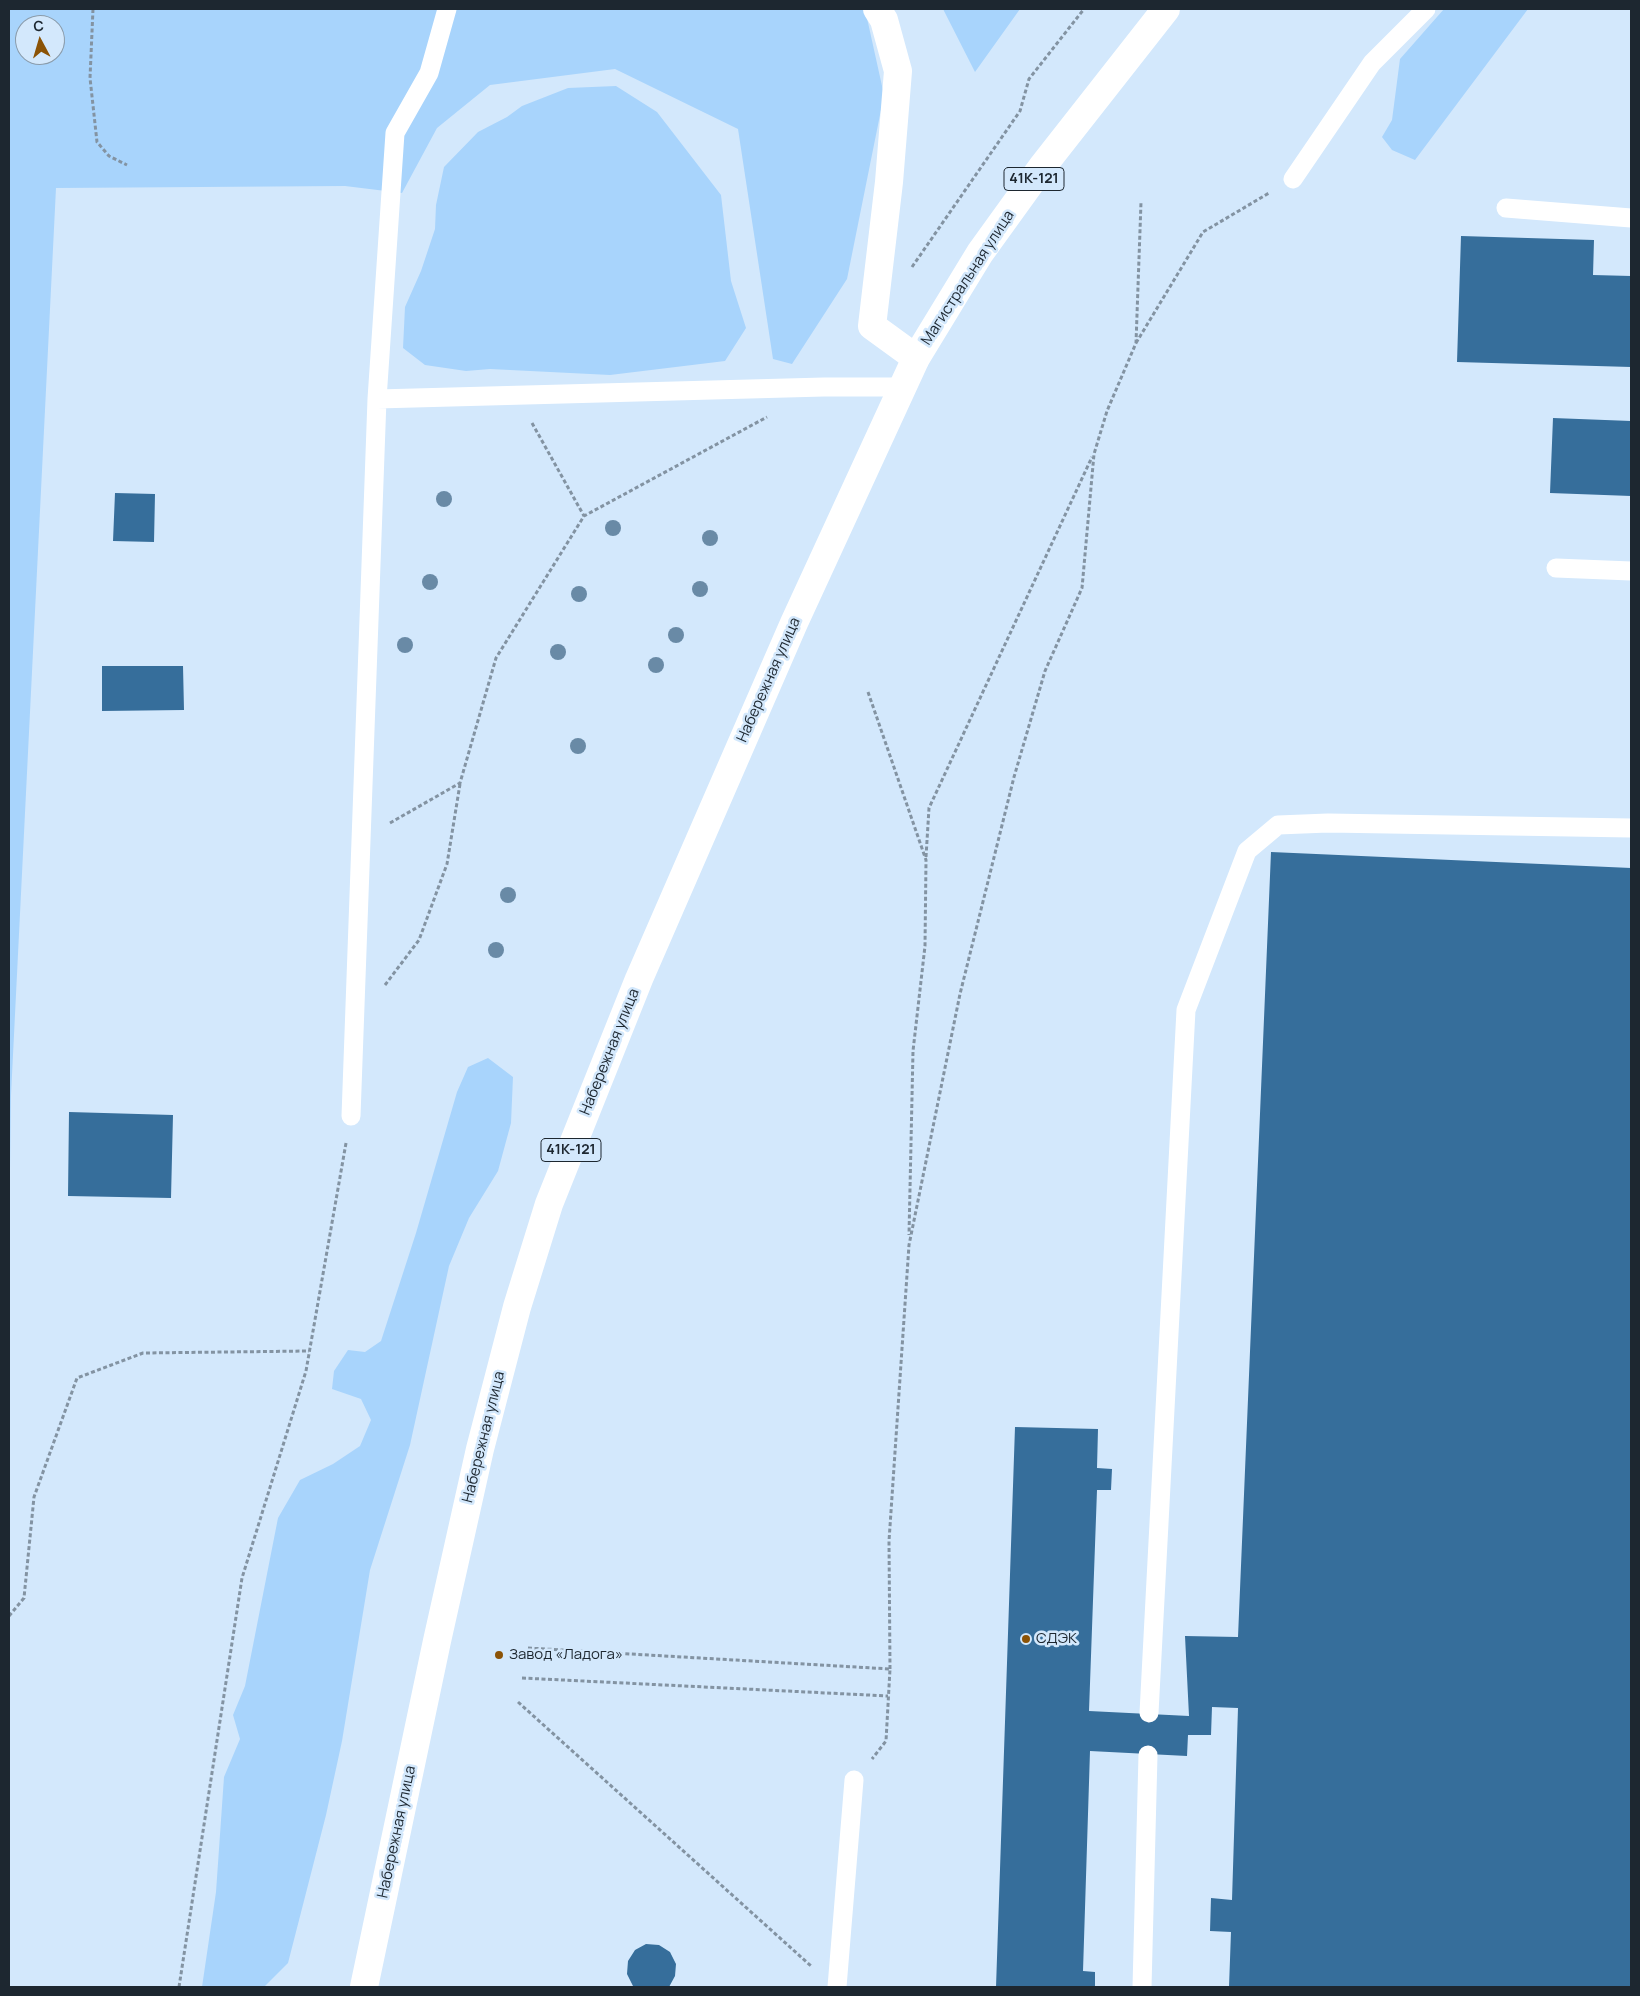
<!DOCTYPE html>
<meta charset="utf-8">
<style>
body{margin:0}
#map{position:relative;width:1640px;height:1996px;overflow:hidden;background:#d3e8fc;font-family:Manrope,sans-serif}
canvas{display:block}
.frame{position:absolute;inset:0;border:10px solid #1d2730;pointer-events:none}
.north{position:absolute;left:15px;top:15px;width:50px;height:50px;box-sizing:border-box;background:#d3e8fc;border:1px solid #8a9baa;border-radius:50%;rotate:354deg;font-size:14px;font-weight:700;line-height:20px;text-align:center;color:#1d2730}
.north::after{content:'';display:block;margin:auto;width:18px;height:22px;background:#8b5306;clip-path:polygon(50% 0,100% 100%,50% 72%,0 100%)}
</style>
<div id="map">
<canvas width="1640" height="1996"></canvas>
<div class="frame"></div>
<div class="north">С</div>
</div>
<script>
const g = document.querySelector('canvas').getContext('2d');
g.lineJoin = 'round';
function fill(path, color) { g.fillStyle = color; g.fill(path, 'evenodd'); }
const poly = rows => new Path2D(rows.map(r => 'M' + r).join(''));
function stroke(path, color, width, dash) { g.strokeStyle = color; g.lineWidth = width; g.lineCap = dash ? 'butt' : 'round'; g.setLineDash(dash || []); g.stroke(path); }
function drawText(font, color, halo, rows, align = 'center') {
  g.font = font + ' Manrope,sans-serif'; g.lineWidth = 5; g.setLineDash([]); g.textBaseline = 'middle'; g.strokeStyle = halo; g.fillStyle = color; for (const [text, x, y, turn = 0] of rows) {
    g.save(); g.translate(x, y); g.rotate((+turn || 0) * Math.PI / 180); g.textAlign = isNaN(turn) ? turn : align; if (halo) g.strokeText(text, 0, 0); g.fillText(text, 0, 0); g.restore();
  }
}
const green = poly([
 [9,9,865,9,884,95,847,279,792,364,773,359,738,129,615,69,490,85,437,128,402,193,345,186,56,188,11,1095,9,1241],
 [25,25,55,25,55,55,25,55],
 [943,9,1020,9,975,72],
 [1444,9,1528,9,1415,160,1392,150,1382,137,1392,120,1400,59],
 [616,86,657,112,721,195,731,281,746,328,725,361,610,375,490,369,466,371,425,365,403,348,405,307,421,271,435,229,436,205,444,167,478,132,507,117,522,106,568,88],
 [488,1058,513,1077,511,1123,498,1171,469,1218,449,1266,410,1445,370,1570,342,1741,326,1815,288,1963,264,1987,202,1987,216,1892,224,1777,240,1739,233,1715,245,1686,278,1518,300,1480,333,1464,360,1446,371,1420,361,1399,332,1389,334,1371,348,1350,365,1352,381,1341,416,1233,457,1092,468,1067]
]);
const building = poly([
 [1461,236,1594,240,1593,275,1631,276,1631,367,1457,362],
 [1553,418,1631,421,1631,496,1550,493],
 [115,493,155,494,154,542,113,541],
 [102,666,183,666,184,710,102,711],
 [1271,852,1631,868,1631,1987,1229,1987,1231,1932,1210,1931,1211,1898,1232,1900,1238,1708,1212,1707,1211,1735,1188,1735,1187,1756,1090,1751,1083,1971,1095,1972,1095,1987,996,1987,1015,1427,1098,1429,1097,1468,1112,1469,1111,1490,1097,1490,1089,1711,1189,1716,1185,1636,1238,1637],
 [69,1112,173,1115,171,1198,68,1196],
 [646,1944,659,1945,670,1952,676,1964,675,1976,669,1987,633,1986,627,1974,628,1961,635,1950]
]);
const path = poly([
 [93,9,90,78,97,142,109,156,127,165],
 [912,267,1020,111,1029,79,1084,9],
 [1136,343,1203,232,1269,193],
 [532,423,584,516],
 [868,692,926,860,925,946,913,1051,909,1235],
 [390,823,460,783,496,658,584,516,767,417],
 [926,857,929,808,1092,457],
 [385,985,419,940,447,864,460,784],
 [9,1616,24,1598,34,1497,77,1378,143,1353,309,1351],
 [528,1648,890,1669,886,1741,872,1759],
 [890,1669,889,1541,909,1245,960,994,1014,777,1045,671,1082,588,1094,454,1107,411,1136,343,1141,202],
 [522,1678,888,1696],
 [518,1702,811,1966],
 [179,1987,242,1578,306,1371,346,1143]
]);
const service = poly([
 [1293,179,1372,63,1426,9],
 [1506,208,1631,218],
 [377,399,824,387,902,387],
 [1556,568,1631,571],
 [351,1116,377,399,395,133,429,73,447,9],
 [1149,1713,1186,1010,1247,851,1278,825,1328,823,1631,828],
 [837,1987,854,1780],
 [1142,1987,1148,1755]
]);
const minor = poly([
 [877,9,884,20,898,71,889,182,872,326,916,358]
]);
const primary = poly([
 [364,1987,437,1641,480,1449,517,1307,549,1204,639,979,794,623,916,358,980,253,1042,167,1166,9]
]);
const trees = [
 [444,499],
 [613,528],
 [710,538],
 [430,582],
 [700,589],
 [579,594],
 [676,635],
 [405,645],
 [558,652],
 [656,665],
 [578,746],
 [508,895],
 [496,950]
];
const markers = [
 [1026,1639,5,"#8b5306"],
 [499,1655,5,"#8b5306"]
];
const shields = [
 [1034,179,60],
 [571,1150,60]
];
const shieldNames = [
 ["41К-121",1034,179],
 ["41К-121",571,1150]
];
const streetNames = [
 ["Магистральная улица",968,278,-57],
 ["Набережная улица",769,680,-66],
 ["Набережная улица",610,1052,-68],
 ["Набережная улица",484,1437,-76],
 ["Набережная улица",397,1832,-78]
];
const poiNames = [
 ["СДЭК",1036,1639],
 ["Завод «Ладога»",509,1655]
];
fill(green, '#a8d4fc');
fill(building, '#366e9b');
stroke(path, '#8393a2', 3, [4, 2.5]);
stroke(service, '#fff', 19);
stroke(minor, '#fff', 28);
stroke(primary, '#fff', 28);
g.fillStyle = '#698aa6';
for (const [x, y] of trees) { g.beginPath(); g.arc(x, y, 8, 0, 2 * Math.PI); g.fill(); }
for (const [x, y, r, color] of markers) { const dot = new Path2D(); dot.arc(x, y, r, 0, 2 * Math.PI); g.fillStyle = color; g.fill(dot); stroke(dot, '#d3e8fc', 2); }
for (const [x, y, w] of shields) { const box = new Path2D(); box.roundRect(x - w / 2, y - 11.5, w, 23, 4); g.fillStyle = '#d3e8fc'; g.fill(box); stroke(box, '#1d2730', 1); }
drawText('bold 14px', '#1d2730', null, shieldNames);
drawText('15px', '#1d2730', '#d3e8fc', streetNames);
drawText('15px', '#1d2730', '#d3e8fc', poiNames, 'left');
</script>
